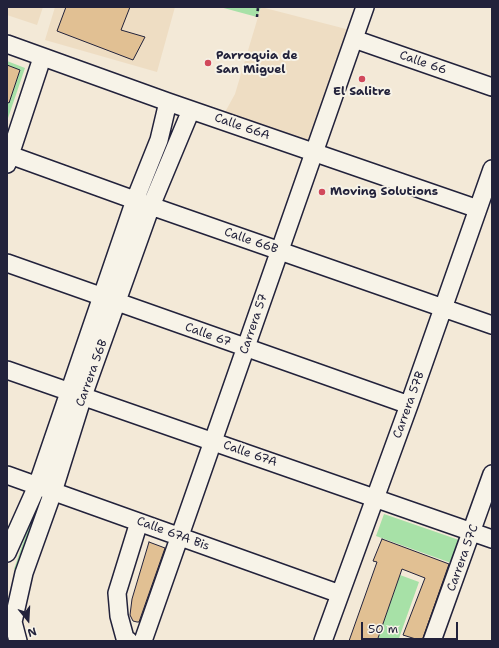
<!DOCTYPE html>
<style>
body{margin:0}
#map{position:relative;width:499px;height:648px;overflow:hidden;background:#f3e9d7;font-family:"Shantell Sans",sans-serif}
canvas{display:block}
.frame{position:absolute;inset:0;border:8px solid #22223b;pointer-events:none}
.north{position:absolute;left:8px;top:600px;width:40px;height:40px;-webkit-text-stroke:3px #f7f3e8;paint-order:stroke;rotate:162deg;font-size:11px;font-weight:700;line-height:16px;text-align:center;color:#22223b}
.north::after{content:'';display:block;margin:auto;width:14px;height:18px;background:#22223b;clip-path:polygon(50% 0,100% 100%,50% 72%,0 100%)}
.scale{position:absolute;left:361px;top:622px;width:97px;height:18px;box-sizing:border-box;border:2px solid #22223b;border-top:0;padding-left:5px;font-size:12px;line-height:14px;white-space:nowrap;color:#22223b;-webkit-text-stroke:3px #f7f3e8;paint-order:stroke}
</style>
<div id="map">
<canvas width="499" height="648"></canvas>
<div class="frame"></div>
<div class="north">N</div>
<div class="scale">50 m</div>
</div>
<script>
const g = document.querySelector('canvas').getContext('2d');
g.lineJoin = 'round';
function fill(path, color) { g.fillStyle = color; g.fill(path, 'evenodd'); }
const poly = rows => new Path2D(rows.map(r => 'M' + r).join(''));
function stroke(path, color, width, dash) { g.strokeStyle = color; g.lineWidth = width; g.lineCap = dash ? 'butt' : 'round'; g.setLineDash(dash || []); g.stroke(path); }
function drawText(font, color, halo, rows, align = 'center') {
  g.font = font + ' "Shantell Sans",sans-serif'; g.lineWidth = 4; g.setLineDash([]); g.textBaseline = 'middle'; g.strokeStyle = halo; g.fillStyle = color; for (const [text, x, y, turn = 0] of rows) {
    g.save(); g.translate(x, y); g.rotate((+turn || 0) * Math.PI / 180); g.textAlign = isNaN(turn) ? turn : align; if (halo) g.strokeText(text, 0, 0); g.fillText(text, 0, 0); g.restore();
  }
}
const built = poly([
 [7,7,43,7,37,25,7,15],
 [55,7,175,7,157,72,45,40],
 [261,7,350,30,307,143,224,114,235,94]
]);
const green = poly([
 [220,7,261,7,257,17],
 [7,61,25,68,7,121],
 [40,501,43,502,18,572,14,569,37,502],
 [384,514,462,541,454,564,376,536],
 [400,575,419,582,398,641,377,641]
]);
const building = poly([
 [66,7,130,7,121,30,145,37,133,60,57,31,66,7],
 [7,65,20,70,9,103,7,102,7,65],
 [382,539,449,564,422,641,403,635,425,578,402,569,377,641,349,641,377,562,373,561,382,539],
 [149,542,165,548,139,622,137,622,133,621,130,615,132,599,149,542]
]);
const path = poly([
 [257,17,258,7]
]);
const minor = poly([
 [354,39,492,87],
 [7,44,168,102,478,209],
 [10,155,151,206,492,325],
 [7,164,42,58],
 [7,263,409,405],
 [7,370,492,539],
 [7,475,340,594],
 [7,553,37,486,135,200,159,140,168,102],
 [18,641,13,622,24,573,53,492,83,396,151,206,191,110],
 [129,641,125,638,119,616,117,593,139,522],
 [143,641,365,7],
 [323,641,409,405,492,169],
 [432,641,492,474]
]);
const markers = [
 [208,63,4,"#d1495b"],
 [362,79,4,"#d1495b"],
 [322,192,4,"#d1495b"]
];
const poiNames = [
 ["Parroquia de",216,56],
 ["San Miguel",216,70],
 ["El Salitre",362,92,"center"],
 ["Moving Solutions",330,192]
];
const streetNames = [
 ["Calle 66",423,63,19],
 ["Calle 66A",242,127,19],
 ["Calle 66B",251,241,19],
 ["Carrera 57",254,324,-71],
 ["Calle 67",208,335,20],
 ["Carrera 56B",92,373,-70],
 ["Carrera 57B",409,405,-70],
 ["Calle 67A",250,454,19],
 ["Calle 67A Bis",173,534,20],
 ["Carrera 57C",463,558,-70]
];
fill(built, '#eeddc3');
fill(green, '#a7e1a7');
fill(building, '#e1c093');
stroke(building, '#22223b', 1);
stroke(minor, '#22223b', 20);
stroke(path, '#22223b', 2.5, [3, 3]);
stroke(minor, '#f7f3e8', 17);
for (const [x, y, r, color] of markers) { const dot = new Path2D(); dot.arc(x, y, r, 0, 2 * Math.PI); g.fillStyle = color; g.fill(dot); stroke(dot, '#f7f3e8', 1.5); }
drawText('bold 12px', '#22223b', '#f7f3e8', poiNames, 'left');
drawText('12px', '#22223b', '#f7f3e8', streetNames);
</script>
